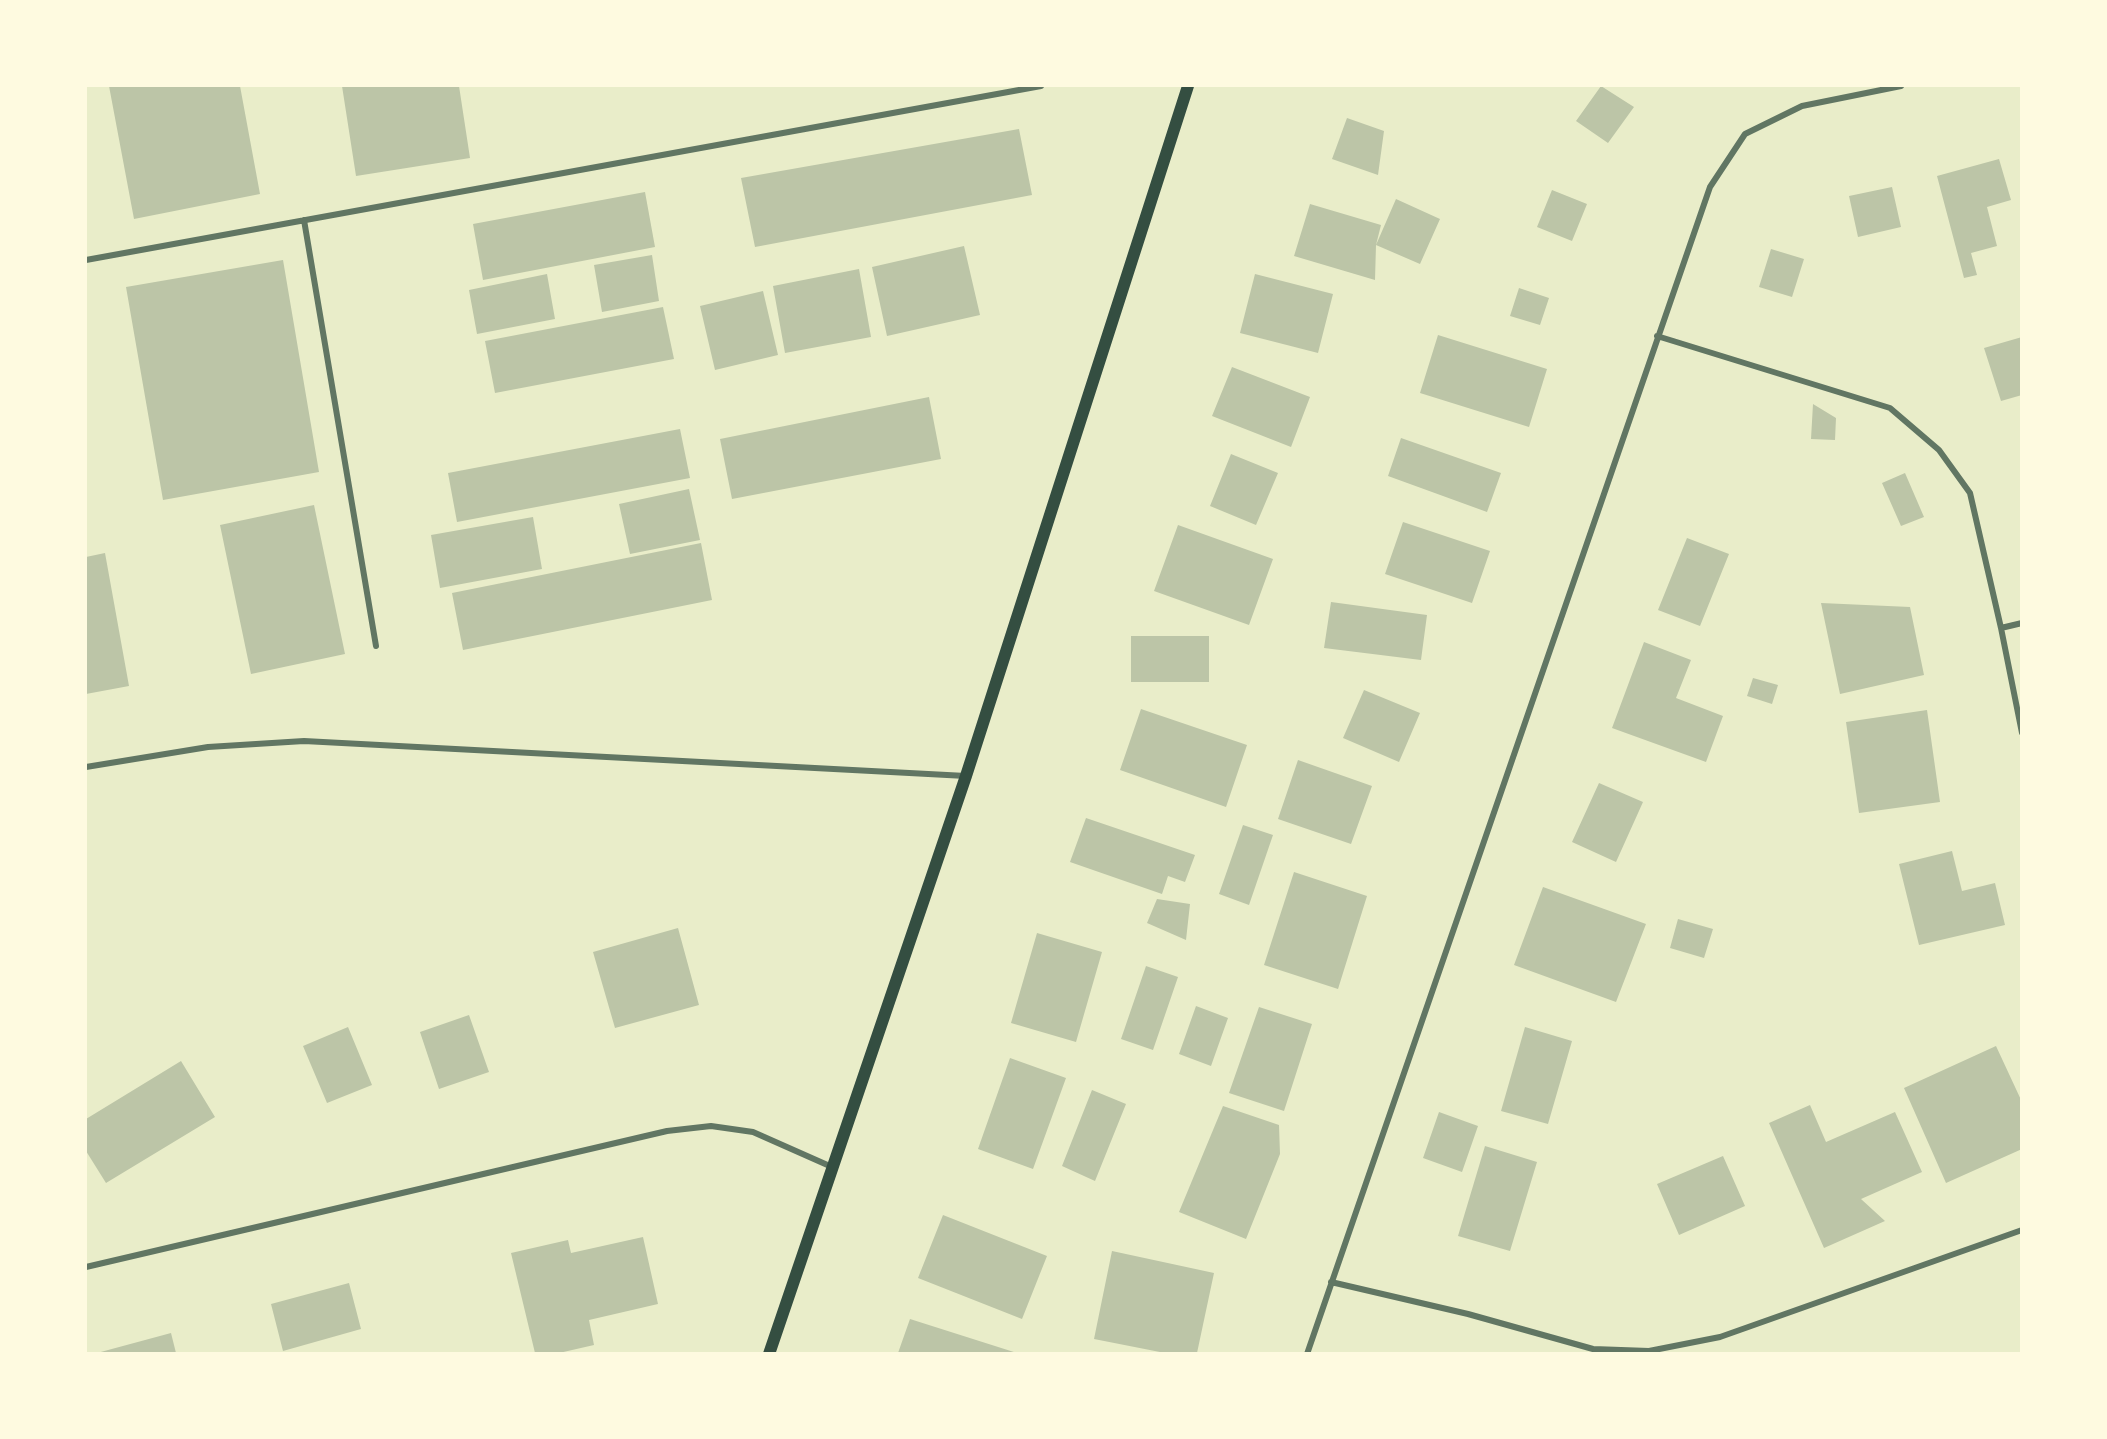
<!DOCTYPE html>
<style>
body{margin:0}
#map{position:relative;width:2107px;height:1439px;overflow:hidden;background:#e9edc9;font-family:"PT Sans",sans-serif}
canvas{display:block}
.frame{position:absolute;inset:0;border:87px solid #fefae0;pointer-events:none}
</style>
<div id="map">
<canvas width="2107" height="1439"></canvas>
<div class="frame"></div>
</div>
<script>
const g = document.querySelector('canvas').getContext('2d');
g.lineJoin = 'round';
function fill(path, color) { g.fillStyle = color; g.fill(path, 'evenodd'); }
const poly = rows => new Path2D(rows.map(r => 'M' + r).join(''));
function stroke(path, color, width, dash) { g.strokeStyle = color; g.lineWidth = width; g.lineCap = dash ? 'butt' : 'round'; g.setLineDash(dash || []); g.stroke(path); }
const building = poly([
 [109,86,240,86,260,194,134,219],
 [342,86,459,86,470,158,356,176],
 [1601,86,1634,107,1608,143,1576,121],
 [1347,118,1384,131,1378,175,1332,159],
 [1019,129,1032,195,755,247,741,178],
 [1999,159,2011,200,1987,207,1997,246,1971,253,1977,275,1964,278,1937,176],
 [1892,187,1901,227,1858,237,1849,196],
 [1552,190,1587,204,1572,241,1537,227],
 [645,192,655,247,483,280,473,224],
 [1396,199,1440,219,1420,264,1376,245,1375,280,1294,256,1310,204,1381,225,1376,245],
 [964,246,980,315,887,336,872,267],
 [1771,249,1804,259,1792,297,1759,287],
 [652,255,659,301,602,312,594,265],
 [283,260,319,472,163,500,126,287],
 [859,269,871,337,785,353,773,286],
 [547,274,555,319,477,334,469,290],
 [1255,274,1333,294,1318,353,1240,333],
 [1519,288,1549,298,1540,325,1510,316],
 [763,291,778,355,715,370,700,306],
 [663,307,674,359,495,393,485,341],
 [1438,335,1547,369,1529,427,1420,393],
 [2022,337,2022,395,2001,401,1984,348],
 [1232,367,1310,397,1291,447,1212,416],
 [929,397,941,459,732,499,720,439],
 [1813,404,1836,418,1835,440,1811,439],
 [680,429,690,478,457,522,448,473],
 [1401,438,1501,473,1487,512,1388,476],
 [1231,454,1278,473,1256,525,1210,506],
 [1905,473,1924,517,1901,526,1882,483],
 [689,489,700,540,630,554,619,504],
 [314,505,345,654,251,674,220,525],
 [533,517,542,569,440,588,431,535],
 [1403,522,1490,551,1472,603,1385,574],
 [1178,525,1273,559,1249,625,1154,591],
 [1687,538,1729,554,1700,626,1658,610],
 [701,543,712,600,463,650,452,593],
 [105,553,129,686,86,694,86,557],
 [1331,602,1427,615,1421,660,1324,648],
 [1821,603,1910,607,1924,675,1840,694],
 [1131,636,1209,636,1209,682,1131,682],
 [1644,642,1691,660,1676,698,1723,716,1706,762,1612,728],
 [1753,678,1778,685,1772,704,1747,696],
 [1364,690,1420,713,1399,762,1343,738],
 [1141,709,1247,745,1226,807,1120,770],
 [1927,710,1940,802,1859,813,1846,722],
 [1298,760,1372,786,1351,844,1278,819],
 [1599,783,1643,802,1616,862,1572,842],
 [1086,818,1195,855,1185,882,1168,876,1162,894,1070,862],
 [1243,825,1273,835,1249,905,1219,894],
 [1952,851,1962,891,1995,883,2005,925,1919,945,1899,864],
 [1294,872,1367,896,1338,989,1264,965],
 [1543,887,1646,924,1616,1002,1514,965],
 [1157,899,1190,904,1186,940,1147,923],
 [1678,919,1713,929,1704,958,1670,948],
 [678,928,699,1005,615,1028,593,952],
 [1037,933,1102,952,1076,1042,1011,1023],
 [1146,966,1178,977,1153,1050,1121,1039],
 [1196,1006,1228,1018,1211,1066,1179,1054],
 [1259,1007,1312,1024,1284,1111,1229,1093],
 [469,1015,489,1072,439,1089,420,1032],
 [348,1027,372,1085,327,1103,303,1046],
 [1525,1027,1572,1041,1548,1124,1501,1111],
 [1996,1046,2022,1102,2022,1149,1946,1183,1904,1088],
 [1010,1058,1066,1078,1033,1169,978,1149],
 [181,1061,215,1117,106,1183,86,1151,86,1119],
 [1092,1090,1126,1104,1095,1181,1062,1166],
 [1810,1105,1826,1142,1895,1112,1922,1172,1861,1199,1885,1221,1824,1248,1769,1123],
 [1223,1106,1279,1125,1280,1154,1246,1239,1179,1212],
 [1439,1112,1478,1126,1462,1172,1423,1158],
 [1485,1146,1537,1162,1510,1251,1458,1236],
 [1723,1156,1745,1206,1679,1235,1657,1184],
 [943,1215,1047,1256,1022,1319,918,1278],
 [643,1237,658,1304,589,1320,594,1345,559,1353,535,1353,511,1253,568,1240,571,1253],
 [1112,1251,1214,1273,1197,1353,1165,1353,1094,1339],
 [349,1283,361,1329,283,1351,271,1304],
 [910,1319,1017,1353,898,1353],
 [171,1333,176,1353,97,1353]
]);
const minor = poly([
 [304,220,376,646],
 [86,260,1041,86],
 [1657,336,1890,408,1939,450,1970,493,2001,628,2022,733],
 [2001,628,2022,623],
 [86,767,208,747,304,741,966,776],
 [86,1267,667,1131,711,1126,753,1132,832,1167],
 [1331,1282,1468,1314,1593,1349,1649,1351,1720,1337,2022,1230],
 [1307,1354,1710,187,1745,134,1802,106,1901,86]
]);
const secondary = poly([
 [769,1354,966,776,1188,86]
]);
fill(building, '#bcc5a7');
stroke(minor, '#617663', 6);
stroke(secondary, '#344e41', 12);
</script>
